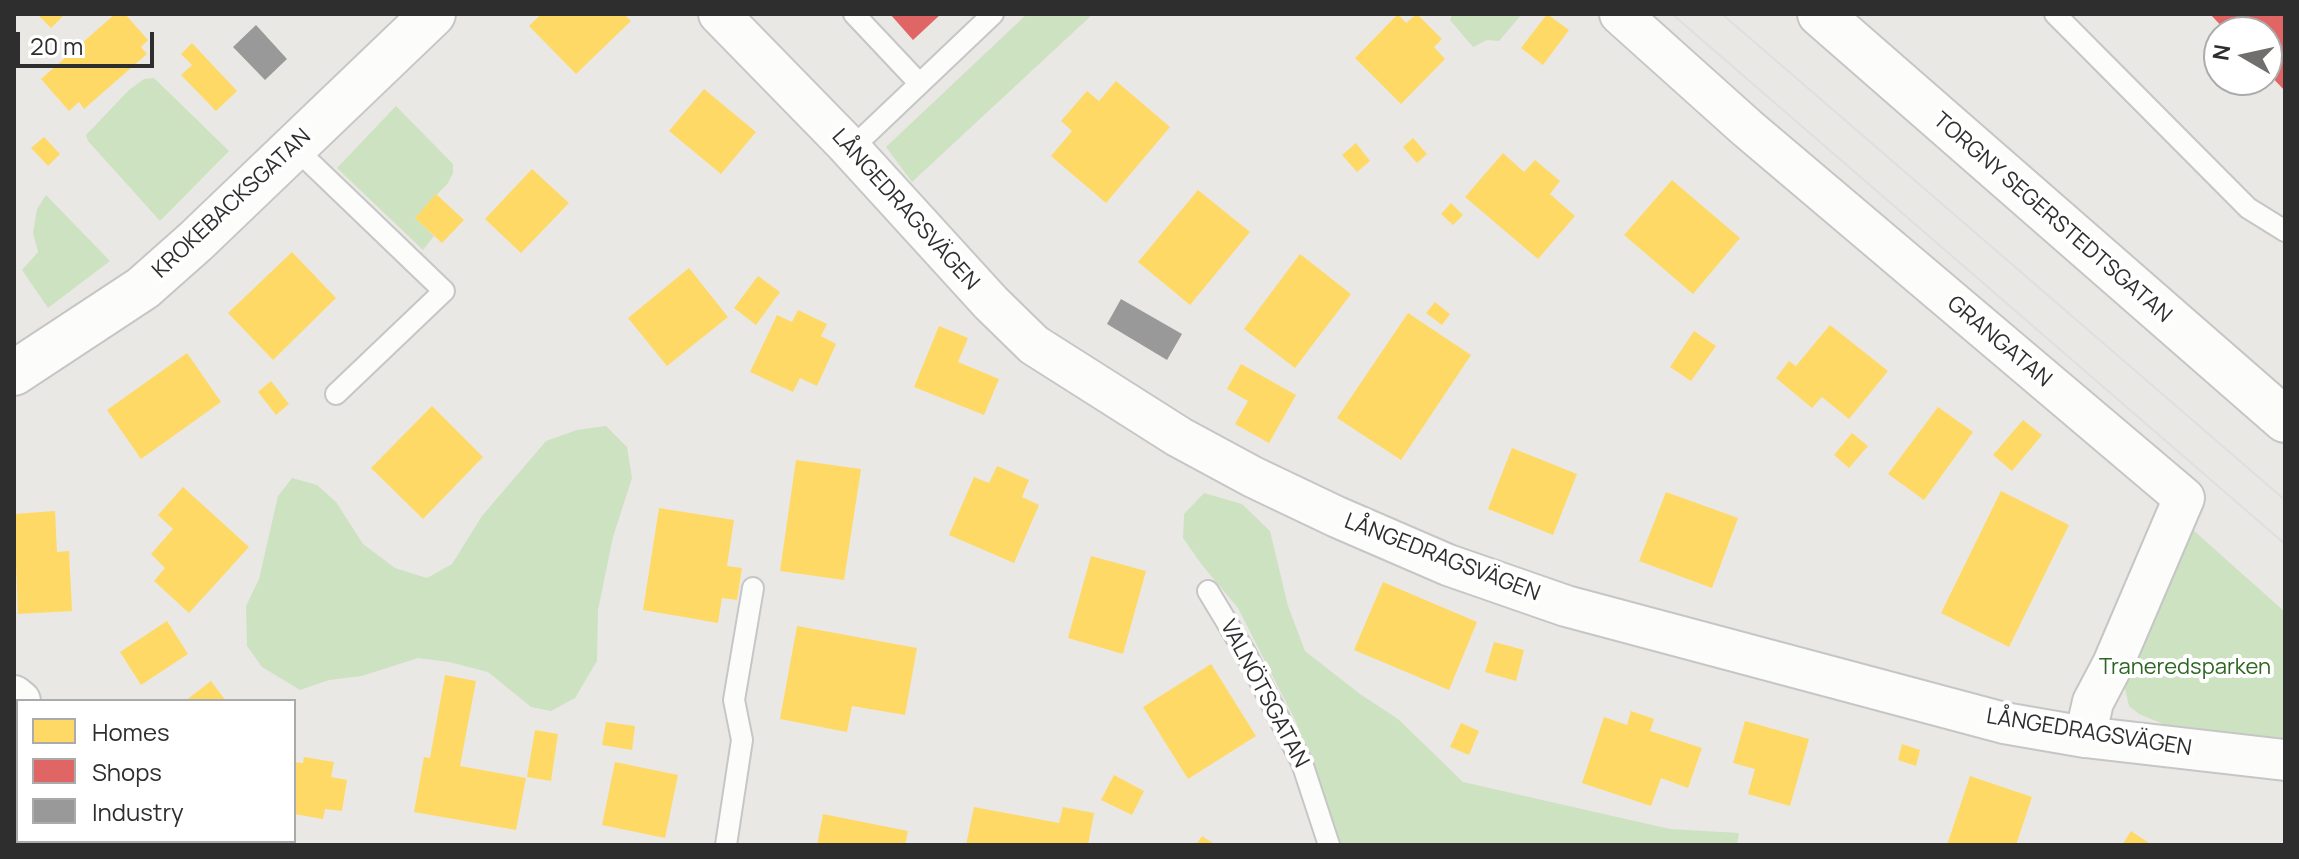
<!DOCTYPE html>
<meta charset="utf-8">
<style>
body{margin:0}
#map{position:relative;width:2299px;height:859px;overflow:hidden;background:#eae8e5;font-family:Manrope,sans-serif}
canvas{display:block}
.frame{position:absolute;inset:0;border:16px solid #2e2e2e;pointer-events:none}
.legend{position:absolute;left:16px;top:699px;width:280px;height:144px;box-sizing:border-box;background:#fff;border:2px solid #ababab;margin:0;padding:10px 14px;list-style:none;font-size:24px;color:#2e2e2e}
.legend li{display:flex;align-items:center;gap:16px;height:40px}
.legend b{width:40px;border:2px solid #ababab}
.north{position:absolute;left:2203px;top:16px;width:80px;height:80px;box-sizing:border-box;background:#fff;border:2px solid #ababab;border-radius:50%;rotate:279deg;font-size:22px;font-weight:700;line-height:32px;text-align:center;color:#2e2e2e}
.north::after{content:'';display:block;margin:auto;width:28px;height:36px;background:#706f6e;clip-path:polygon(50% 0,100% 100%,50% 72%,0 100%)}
.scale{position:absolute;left:16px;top:32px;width:138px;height:36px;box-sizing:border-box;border:4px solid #2e2e2e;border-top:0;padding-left:10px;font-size:24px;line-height:28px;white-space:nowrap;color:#2e2e2e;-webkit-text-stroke:6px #fff;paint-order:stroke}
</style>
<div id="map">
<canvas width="2299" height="859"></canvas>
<div class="frame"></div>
<ul class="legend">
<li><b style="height:22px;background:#ffd966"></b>Homes</li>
<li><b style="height:22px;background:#e06666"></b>Shops</li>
<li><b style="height:22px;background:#999"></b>Industry</li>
</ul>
<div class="north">N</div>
<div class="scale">20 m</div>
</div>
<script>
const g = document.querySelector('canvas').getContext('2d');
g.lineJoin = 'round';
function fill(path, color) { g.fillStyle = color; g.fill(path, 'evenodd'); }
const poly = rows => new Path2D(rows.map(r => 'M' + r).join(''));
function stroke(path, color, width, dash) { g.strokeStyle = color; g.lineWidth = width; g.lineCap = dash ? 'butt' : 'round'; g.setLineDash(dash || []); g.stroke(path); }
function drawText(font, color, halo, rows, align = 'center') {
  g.font = font + ' Manrope,sans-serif'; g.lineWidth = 8; g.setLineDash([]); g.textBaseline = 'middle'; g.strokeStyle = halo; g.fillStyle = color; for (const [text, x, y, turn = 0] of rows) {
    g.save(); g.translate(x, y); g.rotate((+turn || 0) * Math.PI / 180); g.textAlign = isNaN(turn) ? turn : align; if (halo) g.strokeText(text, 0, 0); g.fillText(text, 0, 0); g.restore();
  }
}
const green = poly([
 [1027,14,1093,14,912,182,886,147],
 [1452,14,1522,14,1499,41,1487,40,1473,47,1450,20],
 [154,78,229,151,160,221,88,141,86,135,129,90,144,79],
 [396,106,453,164,453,173,448,183,415,218,434,236,423,250,337,168],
 [46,195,110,261,48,308,22,270,38,252,33,233,37,209],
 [606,426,627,447,632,478,613,537,598,610,597,661,575,698,551,711,531,707,488,672,449,662,418,658,362,676,329,680,300,690,262,667,247,646,246,606,259,579,278,496,292,478,317,485,336,502,363,544,395,568,427,578,452,564,482,516,546,441,577,430],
 [1204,493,1242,504,1270,531,1288,606,1305,651,1360,694,1398,719,1463,782,1670,829,1739,833,1737,845,1337,845,1328,805,1296,722,1238,608,1202,565,1183,538,1184,514],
 [2183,521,2285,612,2285,741,2168,726,2139,714,2129,706,2123,680]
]);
const homes = poly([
 [37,14,65,14,51,28],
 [115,14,125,14,148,40,141,47,147,54,84,109,79,102,69,111,41,79],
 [541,14,624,14,631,21,576,74,529,26],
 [1398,14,1406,23,1417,14,1442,39,1434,47,1445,59,1401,104,1355,58],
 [1547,14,1569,30,1543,65,1521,48],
 [192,43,237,91,216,111,181,75,192,65,181,54],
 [1116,81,1170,127,1106,203,1051,156,1072,131,1061,121,1087,91,1099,101],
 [704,89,756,132,721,174,669,131],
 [44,137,60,154,48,166,31,148],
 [1413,138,1427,154,1417,163,1403,147],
 [1356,143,1370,161,1357,172,1342,155],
 [1503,153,1524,172,1535,160,1560,181,1550,194,1575,216,1538,259,1465,197],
 [532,169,569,203,521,253,485,219],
 [1672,180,1740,238,1693,294,1624,235],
 [1198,190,1250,232,1190,305,1138,262],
 [436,194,464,220,442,243,415,218],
 [1451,203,1463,215,1453,225,1441,214],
 [292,252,336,298,273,360,228,313],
 [1300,254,1351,294,1295,368,1244,329],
 [689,268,728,317,667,366,628,318],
 [758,276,780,292,756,325,734,308],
 [1435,302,1450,314,1442,325,1426,313],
 [798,310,827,324,821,336,836,344,817,386,800,378,793,392,750,372,777,315,792,322],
 [1408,313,1471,355,1401,460,1337,418],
 [1830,325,1888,371,1849,419,1822,397,1812,408,1776,378,1789,361,1796,366],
 [939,326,968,338,958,362,999,379,984,415,914,387],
 [1694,331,1716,346,1691,381,1670,367],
 [187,353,221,402,141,459,107,410],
 [1241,364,1296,395,1269,443,1235,424,1248,401,1227,389],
 [271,381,289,404,276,415,258,392],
 [432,406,483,457,423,519,371,468],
 [1938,407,1973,432,1924,500,1888,474],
 [2023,420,2042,435,2012,471,1993,455],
 [1852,433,1868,446,1849,468,1834,455],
 [1512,448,1577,474,1553,535,1488,509],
 [796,460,861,469,844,580,780,571],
 [997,466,1029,480,1022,497,1039,505,1014,563,949,535,974,477,989,483],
 [183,487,249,547,189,613,154,581,165,568,151,554,173,529,158,515],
 [2001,491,2069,525,2009,647,1941,613],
 [1666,492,1738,518,1712,588,1639,561],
 [659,508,734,520,727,566,742,568,737,600,722,598,718,623,643,610],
 [55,511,57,552,69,551,72,611,18,614,14,514],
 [1091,556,1146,571,1123,654,1068,638],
 [1383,582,1477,622,1449,690,1354,650],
 [167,621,188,654,141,685,120,652],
 [797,626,917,648,905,715,852,706,847,732,780,719],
 [1494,642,1524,650,1516,681,1485,672],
 [1211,664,1256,736,1188,779,1143,707],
 [445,675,476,681,460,766,526,778,516,830,414,812,424,757,430,758],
 [211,681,226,701,185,701],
 [1631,711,1654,719,1650,731,1702,748,1688,788,1661,778,1651,806,1582,783,1604,717,1627,725],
 [1745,721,1809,739,1790,806,1748,794,1755,769,1733,763],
 [606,722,635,726,632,750,602,745],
 [1461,723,1479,731,1469,755,1450,747],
 [535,730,558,734,551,781,527,777],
 [1902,744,1920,750,1916,766,1898,760],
 [304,757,334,762,331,777,347,780,342,811,325,809,323,819,294,814,294,762,303,763],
 [615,762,678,775,665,838,602,825],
 [1114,775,1144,791,1132,815,1101,800],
 [1970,776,2032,797,2016,845,1947,845],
 [974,807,1059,823,1063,807,1094,813,1088,845,966,845],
 [823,814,908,831,905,845,817,845],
 [2131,831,2152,845,2122,845],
 [1202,836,1216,845,1196,845],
 [32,841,117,841,114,845,30,845]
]);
const shops = poly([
 [890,14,941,14,913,40],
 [2210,14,2285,14,2285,91,2267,72,2267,32,2227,32]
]);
const industry = poly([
 [256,25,287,59,265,80,233,47],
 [1121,299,1182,334,1167,360,1107,324]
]);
const service = poly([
 [854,14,919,83],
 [2055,14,2248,208,2285,231],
 [294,147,444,291,336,394],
 [851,149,993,14],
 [1208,591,1246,654,1302,763,1329,845],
 [726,845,742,740,734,700,753,588]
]);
const minor = poly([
 [719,14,845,143,991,303,1034,345,1179,437,1253,477,1337,517,1448,565,1566,606,2004,723,2085,737,2285,760],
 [1620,14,1747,128,2184,498,2113,664,2093,702,2085,737],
 [14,696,20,701],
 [215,841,239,845]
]);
const tertiary = poly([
 [1820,14,2285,420],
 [14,373,143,288,196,241,433,14]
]);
const tram = poly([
 [1672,14,2285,544],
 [1722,14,2285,500]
]);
const streetNames = [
 ["KROKEBACKSGATAN",232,204,-43],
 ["LÅNGEDRAGSVÄGEN",905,210,48],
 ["TORGNY SEGERSTEDTSGATAN",2052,218,41],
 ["GRANGATAN",1999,342,40],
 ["LÅNGEDRAGSVÄGEN",1442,558,21],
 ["VALNÖTSGATAN",1264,694,62],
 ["LÅNGEDRAGSVÄGEN",2089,733,9]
];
const parkNames = [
 ["Traneredsparken",2185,668]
];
fill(green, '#cde2c1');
fill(homes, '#ffd966');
fill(shops, '#e06666');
fill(industry, '#999');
stroke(service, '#c7c6c7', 24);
stroke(minor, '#c7c6c7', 44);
stroke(tertiary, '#c7c6c7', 48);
stroke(service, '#fcfcfb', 20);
stroke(minor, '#fcfcfb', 40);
stroke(tertiary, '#fcfcfb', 44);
stroke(tram, '#dfdfe1', 2);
drawText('22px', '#2e2e2e', '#fff', streetNames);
drawText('22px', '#2d6623', '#fff', parkNames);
</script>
